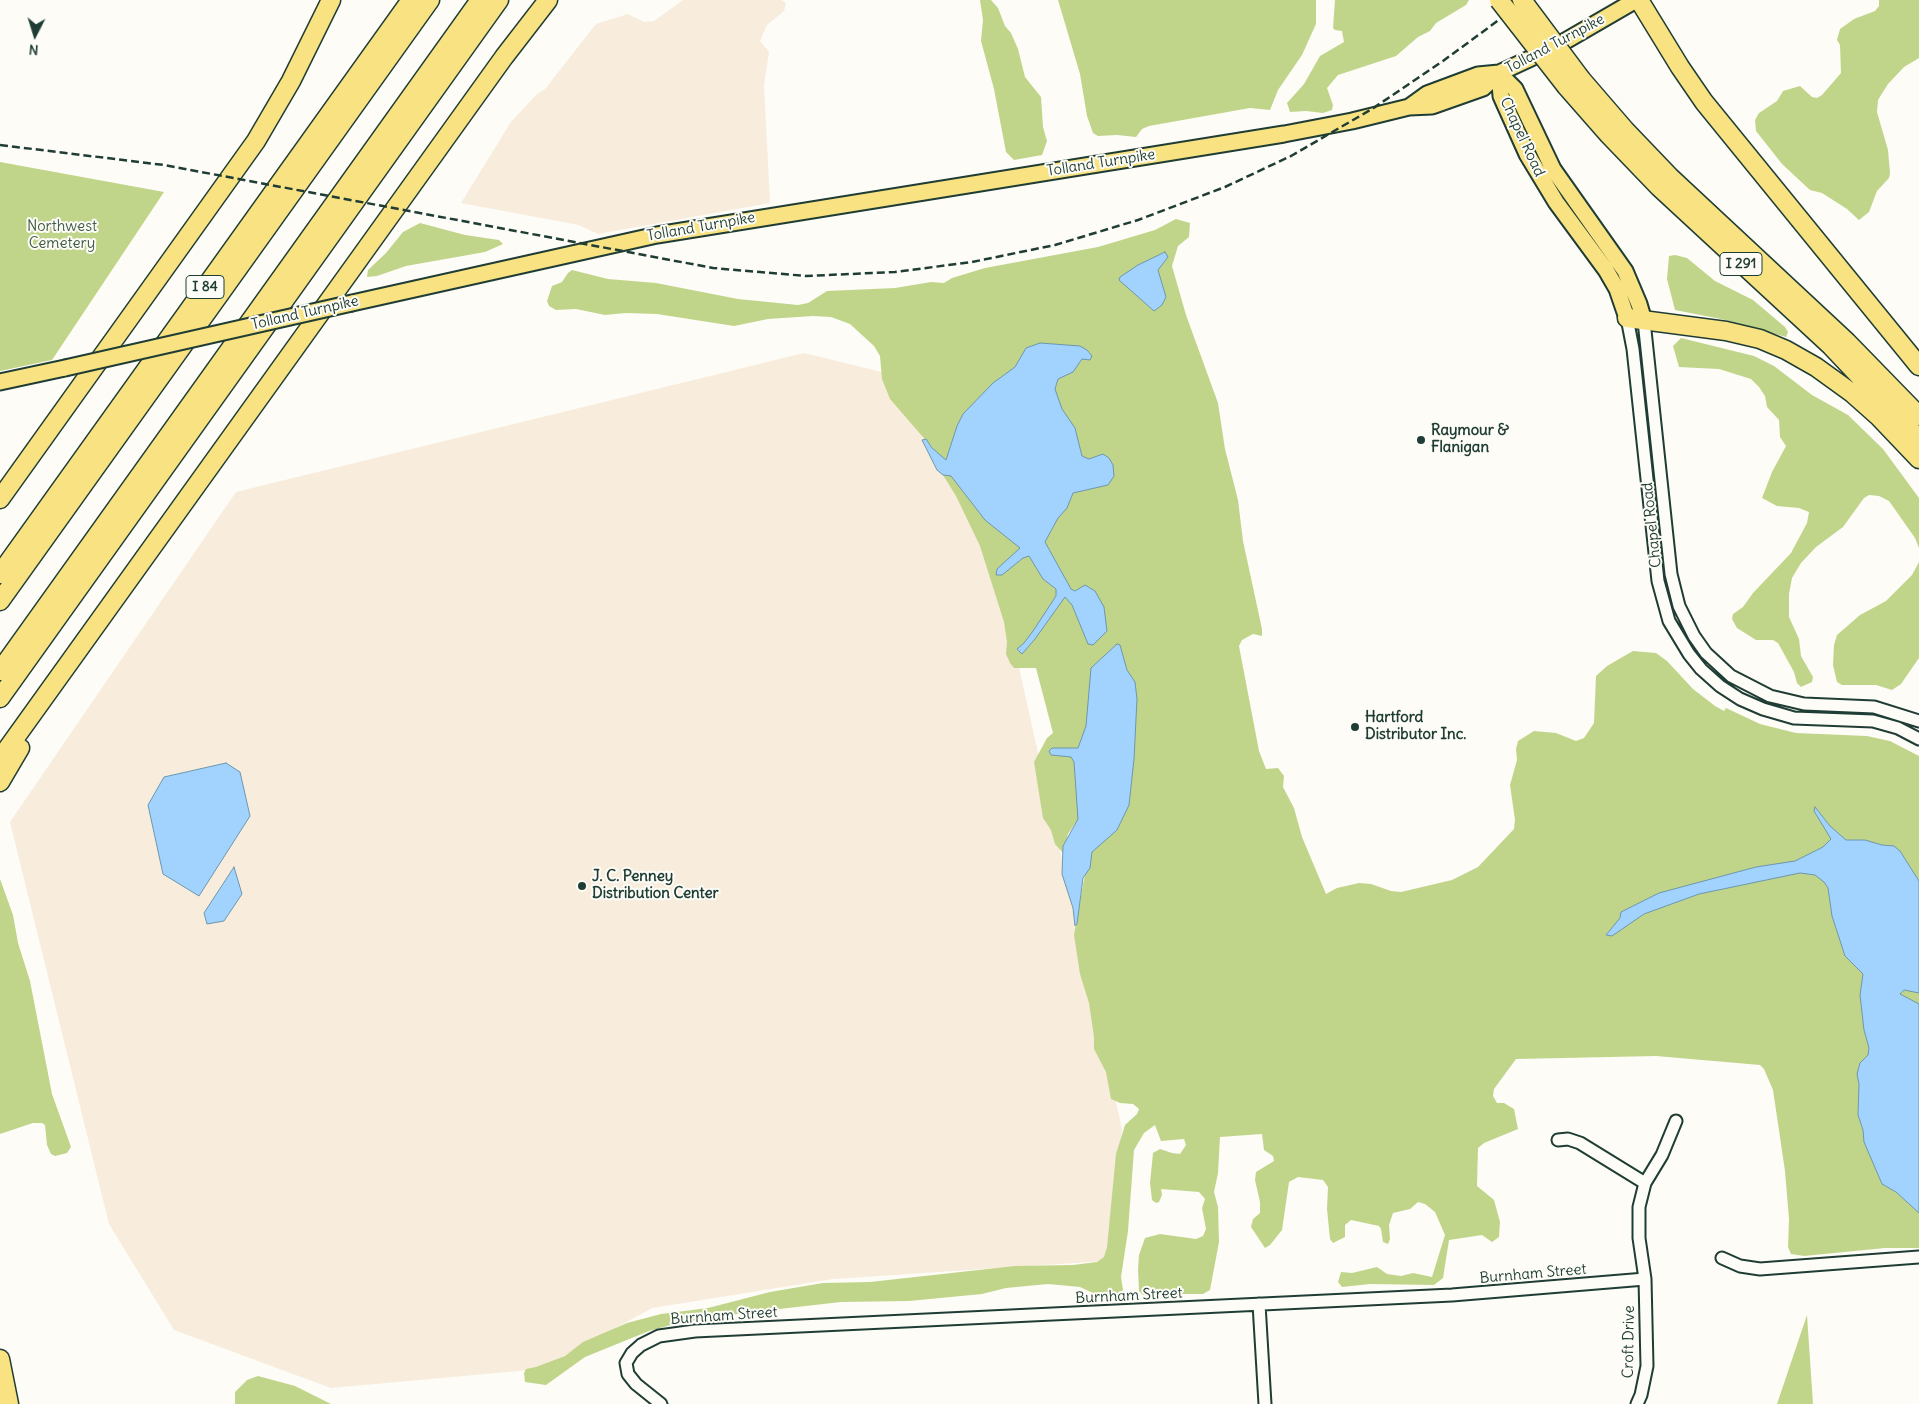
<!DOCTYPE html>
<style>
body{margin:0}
#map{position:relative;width:1919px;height:1404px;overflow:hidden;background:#fdfcf7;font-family:Delius,sans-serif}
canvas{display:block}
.north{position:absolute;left:10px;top:10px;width:50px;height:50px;-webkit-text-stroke:4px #fdfcf7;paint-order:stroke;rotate:185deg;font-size:14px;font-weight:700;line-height:20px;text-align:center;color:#1f3d34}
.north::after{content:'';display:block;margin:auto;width:18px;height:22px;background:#1f3d34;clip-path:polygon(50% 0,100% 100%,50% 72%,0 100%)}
</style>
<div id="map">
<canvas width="1919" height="1404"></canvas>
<div class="north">N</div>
</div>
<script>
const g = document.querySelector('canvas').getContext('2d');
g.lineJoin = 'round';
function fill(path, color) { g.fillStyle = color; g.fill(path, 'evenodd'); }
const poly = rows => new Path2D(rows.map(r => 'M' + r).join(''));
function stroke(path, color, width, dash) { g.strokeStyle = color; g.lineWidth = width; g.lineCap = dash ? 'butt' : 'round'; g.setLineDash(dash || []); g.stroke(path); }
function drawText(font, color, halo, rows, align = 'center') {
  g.font = font + ' Delius,sans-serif'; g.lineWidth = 4; g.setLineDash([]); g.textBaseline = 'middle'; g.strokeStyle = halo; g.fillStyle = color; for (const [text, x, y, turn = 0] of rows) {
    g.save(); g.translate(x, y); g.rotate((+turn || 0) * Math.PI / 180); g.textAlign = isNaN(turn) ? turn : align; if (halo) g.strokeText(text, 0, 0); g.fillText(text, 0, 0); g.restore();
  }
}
const built = poly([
 [683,0,781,0,786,3,784,11,767,25,760,41,769,52,764,85,770,203,598,234,579,225,461,203,511,122,536,95,545,89,596,24,628,14,644,22,654,21],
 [804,353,882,372,993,551,1122,1129,1105,1261,833,1279,652,1308,540,1369,331,1388,174,1330,109,1224,10,822,236,492]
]);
const green = poly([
 [980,0,991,0,998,8,1005,26,1011,33,1018,49,1025,77,1041,97,1043,127,1047,141,1042,155,1014,160,1006,152,994,89,981,41,983,20],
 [1058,0,1316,0,1316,24,1302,55,1278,90,1270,110,1250,108,1149,126,1142,129,1136,137,1117,135,1098,136,1093,133,1087,116,1080,74],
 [1335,0,1469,0,1466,5,1436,23,1430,31,1418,37,1396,56,1338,75,1327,88,1333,105,1332,110,1323,113,1306,111,1290,112,1287,103,1304,84,1320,56,1344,42,1342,31,1335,30,1333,28],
 [1879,0,1919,0,1919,58,1904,67,1888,84,1878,100,1877,112,1888,150,1890,173,1889,178,1877,191,1869,212,1859,220,1847,209,1822,193,1810,190,1782,164,1756,131,1755,120,1759,113,1777,101,1783,91,1800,86,1812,97,1817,98,1822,95,1841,73,1840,45,1837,40,1840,29,1854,19,1875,11,1879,6],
 [0,162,164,192,52,360,0,371],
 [1176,219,1190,223,1189,237,1178,246,1172,266,1186,315,1218,403,1225,449,1238,500,1243,541,1262,629,1262,636,1253,634,1242,640,1239,646,1259,751,1266,769,1278,768,1284,776,1283,787,1294,808,1302,837,1326,894,1337,888,1359,883,1371,884,1391,891,1401,892,1452,880,1478,867,1514,829,1515,820,1510,785,1517,760,1516,749,1518,741,1534,731,1556,733,1576,741,1584,738,1594,723,1596,676,1607,666,1633,651,1656,653,1667,661,1693,689,1715,706,1724,711,1726,708,1760,724,1796,733,1867,736,1890,741,1919,756,1919,1248,1885,1248,1804,1256,1791,1254,1788,1247,1789,1219,1785,1171,1773,1090,1764,1069,1760,1065,1656,1056,1516,1059,1494,1089,1493,1096,1497,1103,1504,1103,1514,1109,1518,1129,1484,1143,1478,1148,1477,1186,1494,1200,1500,1222,1499,1237,1492,1242,1482,1235,1449,1240,1443,1278,1434,1285,1370,1284,1342,1287,1338,1282,1341,1272,1352,1273,1377,1267,1387,1274,1401,1276,1413,1273,1432,1277,1445,1235,1435,1212,1425,1204,1418,1202,1410,1209,1393,1213,1389,1225,1390,1239,1388,1244,1383,1242,1381,1229,1379,1226,1351,1220,1345,1225,1345,1237,1333,1243,1330,1239,1327,1209,1328,1187,1323,1180,1298,1177,1289,1182,1282,1230,1270,1245,1265,1248,1251,1227,1253,1219,1260,1213,1260,1202,1255,1180,1256,1172,1274,1161,1273,1156,1264,1150,1262,1134,1220,1137,1218,1173,1214,1192,1218,1207,1219,1242,1210,1290,1203,1294,1172,1294,1152,1297,1143,1295,1139,1291,1138,1269,1139,1255,1145,1238,1160,1234,1196,1239,1203,1236,1206,1229,1202,1208,1205,1199,1199,1192,1161,1189,1162,1195,1159,1202,1156,1203,1152,1200,1150,1183,1153,1153,1160,1149,1172,1153,1180,1154,1186,1145,1184,1139,1161,1141,1155,1125,1144,1133,1134,1150,1128,1231,1121,1277,1123,1290,1119,1295,1097,1295,1080,1287,1048,1284,1006,1288,982,1294,909,1301,841,1302,744,1313,678,1323,649,1331,585,1357,546,1385,525,1382,524,1373,526,1369,536,1367,565,1356,583,1342,627,1323,661,1314,708,1308,770,1292,823,1283,870,1282,1015,1266,1073,1265,1097,1262,1104,1257,1107,1247,1116,1154,1125,1125,1137,1114,1139,1109,1133,1104,1120,1103,1111,1099,1106,1072,1094,1049,1094,1037,1089,1003,1080,974,1074,935,1085,874,1076,822,1068,834,1063,853,1055,844,1051,830,1043,818,1034,762,1047,738,1053,733,1036,668,1014,668,1010,663,1006,654,1007,642,1004,622,980,546,956,496,943,475,948,475,935,451,890,399,882,379,880,356,874,346,850,324,831,317,813,316,768,319,734,326,657,314,626,313,605,315,576,309,556,310,549,306,547,301,552,286,562,282,568,273,572,270,608,279,656,283,738,299,798,305,808,303,827,291,895,288,931,282,944,283,952,278,985,268,1098,247,1155,230],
 [420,223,465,235,499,240,503,244,485,252,406,266,377,276,367,277,368,270,386,253,403,232],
 [1675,255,1687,258,1715,281,1753,300,1785,327,1788,332,1786,337,1721,319,1675,310,1667,279,1669,256],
 [1681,338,1754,356,1774,366,1812,395,1848,415,1883,449,1919,498,1919,548,1915,538,1889,501,1879,496,1869,495,1864,498,1843,527,1816,547,1801,563,1792,578,1789,594,1789,617,1799,639,1801,656,1813,677,1812,682,1801,687,1797,683,1794,672,1778,643,1773,640,1756,640,1737,628,1732,619,1733,614,1743,607,1753,593,1791,553,1807,523,1809,512,1799,508,1777,506,1762,498,1772,472,1786,446,1780,437,1779,420,1767,407,1765,396,1759,387,1751,379,1719,369,1679,367,1673,346],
 [1919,562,1919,658,1901,684,1892,690,1876,685,1842,685,1837,682,1833,665,1834,645,1837,635,1860,615,1886,601,1912,575],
 [0,879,13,915,18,943,30,981,52,1094,71,1147,67,1153,55,1156,51,1154,47,1145,45,1125,42,1123,33,1123,0,1134],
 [1807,1315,1813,1404,1777,1404],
 [258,1376,295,1386,331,1404,235,1404,235,1392,247,1380]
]);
const water = poly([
 [1165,252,1168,257,1158,270,1166,297,1162,305,1154,311,1119,280,1120,277,1138,265,1165,252],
 [1040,343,1080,346,1087,350,1092,356,1090,360,1082,359,1073,372,1058,379,1055,389,1062,409,1075,428,1082,456,1089,459,1103,454,1109,458,1113,465,1114,476,1108,485,1073,493,1067,508,1058,518,1045,542,1071,589,1075,591,1085,585,1095,591,1104,607,1107,631,1093,645,1088,644,1072,605,1065,597,1035,639,1022,654,1017,649,1024,643,1033,631,1056,596,1056,589,1043,579,1029,556,1023,558,1002,575,996,575,997,569,1020,548,985,520,951,476,943,475,937,470,922,440,926,439,932,448,946,460,957,426,963,414,993,383,1015,367,1026,348,1040,343],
 [1117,644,1120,645,1127,670,1135,682,1137,699,1134,759,1129,805,1117,830,1092,852,1090,868,1083,878,1077,924,1075,926,1073,908,1062,874,1063,846,1078,819,1074,762,1071,757,1051,755,1049,751,1052,748,1078,748,1086,726,1091,668,1117,644],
 [226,763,240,772,250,816,199,896,163,874,148,805,164,777,226,763],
 [1815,807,1830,826,1846,840,1865,840,1882,845,1894,846,1900,851,1919,881,1919,993,1904,990,1900,994,1919,1004,1919,1213,1896,1192,1882,1184,1864,1142,1863,1130,1858,1115,1859,1084,1857,1074,1860,1063,1868,1055,1869,1048,1864,1030,1860,995,1863,974,1845,956,1832,916,1828,888,1824,882,1815,875,1800,873,1699,894,1644,914,1612,936,1606,935,1620,918,1621,912,1659,893,1756,867,1795,861,1823,847,1831,839,1814,811,1815,807],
 [234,867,242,894,224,921,207,924,204,913,234,867]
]);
const minor = poly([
 [1627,318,1633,349,1658,581,1669,621,1689,654,1701,669,1720,686,1740,699,1763,709,1794,718,1873,721,1898,728,1919,739],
 [1644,321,1671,574,1679,606,1694,636,1706,653,1731,676,1770,696,1804,704,1874,707,1919,721],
 [1558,1140,1568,1139,1580,1143,1645,1183],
 [1722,1258,1740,1266,1760,1269,1919,1257],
 [1259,1304,1265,1404],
 [661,1404,636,1384,628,1374,626,1363,632,1353,641,1345,659,1336,695,1331,1452,1295,1645,1279],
 [1637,1404,1641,1395,1647,1366,1645,1279,1639,1238,1639,1207,1645,1183,1662,1155,1676,1121]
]);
const major = poly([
 [1499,73,1515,89,1553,169,1625,271,1639,304,1644,321],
 [1499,73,1501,96,1527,154,1556,202,1606,270,1617,289,1627,318],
 [1409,107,1427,94,1478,75,1499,73],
 [352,303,657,235,1284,134,1352,121,1409,107,1432,106,1483,88,1499,73,1555,47,1636,0],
 [0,382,65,368]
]);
const highway = poly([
 [1639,0,1680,67,1704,102,1919,366],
 [1581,79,1625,130,1670,177,1847,342,1919,416],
 [1566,86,1609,135,1659,187,1831,346,1919,439],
 [1627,318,1726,331,1760,339,1786,350,1816,367,1852,393,1879,417,1919,459],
 [0,499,256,141,291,81,331,0],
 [0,574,411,0],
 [0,601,430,0],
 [0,671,480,0],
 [0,698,499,0],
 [0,759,504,57,548,0],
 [0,782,20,748],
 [0,1359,9,1404]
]);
const rail = poly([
 [0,145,164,165,713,268,806,276,895,272,972,262,1055,245,1138,220,1225,187,1291,156,1372,109,1443,61,1526,0]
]);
const majorBridge = poly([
 [65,368,352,303]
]);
const highwayBridge = poly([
 [1499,0,1566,86],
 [1522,0,1581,79]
]);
const markers = [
 [1421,440,5,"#1f3d34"],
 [1355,727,5,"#1f3d34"],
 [582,886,5,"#1f3d34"]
];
const shields = [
 [1741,264,42],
 [205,287,38]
];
const shieldNames = [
 ["I 291",1741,264],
 ["I 84",205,287]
];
const streetNames = [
 ["Tolland Turnpike",1555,44,-28],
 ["Chapel Road",1522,137,65],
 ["Tolland Turnpike",1101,163,-9],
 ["Tolland Turnpike",701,227,-10],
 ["Tolland Turnpike",305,313,-13],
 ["Chapel Road",1652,525,-96],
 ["Burnham Street",1533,1274,-5],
 ["Burnham Street",1129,1296,-3],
 ["Burnham Street",724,1316,-4],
 ["Croft Drive",1629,1342,-89]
];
const parkNames = [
 ["Northwest",62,227],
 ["Cemetery",62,244]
];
const poiNames = [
 ["Raymour &",1431,431],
 ["Flanigan",1431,448],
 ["Hartford",1365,718],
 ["Distributor Inc.",1365,735],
 ["J. C. Penney",592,877],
 ["Distribution Center",592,894]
];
fill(built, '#f8ecdc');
fill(green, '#c1d58a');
fill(water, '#a1d3fe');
stroke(water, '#6d97ad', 1);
stroke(minor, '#1f3d34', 15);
stroke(major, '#1f3d34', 19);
stroke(highway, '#1f3d34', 21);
stroke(minor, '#fdfcf7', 11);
stroke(major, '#f8e281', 15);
stroke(highway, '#f8e281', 18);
stroke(rail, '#1f3d34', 2.5, [8, 4]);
stroke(majorBridge, '#1f3d34', 19, []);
stroke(highwayBridge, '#1f3d34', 21, []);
stroke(majorBridge, '#f8e281', 15);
stroke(highwayBridge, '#f8e281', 18);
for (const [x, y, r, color] of markers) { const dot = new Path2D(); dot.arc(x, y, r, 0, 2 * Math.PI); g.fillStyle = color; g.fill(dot); stroke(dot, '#fdfcf7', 2); }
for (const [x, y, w] of shields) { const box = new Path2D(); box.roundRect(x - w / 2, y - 11.5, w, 23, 4); g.fillStyle = '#fdfcf7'; g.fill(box); stroke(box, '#1f3d34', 1); }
drawText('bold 14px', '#1f3d34', null, shieldNames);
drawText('15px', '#1f3d34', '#fdfcf7', streetNames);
drawText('15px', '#3f5b45', '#fdfcf7', parkNames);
drawText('bold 15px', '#1f3d34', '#fdfcf7', poiNames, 'left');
</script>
